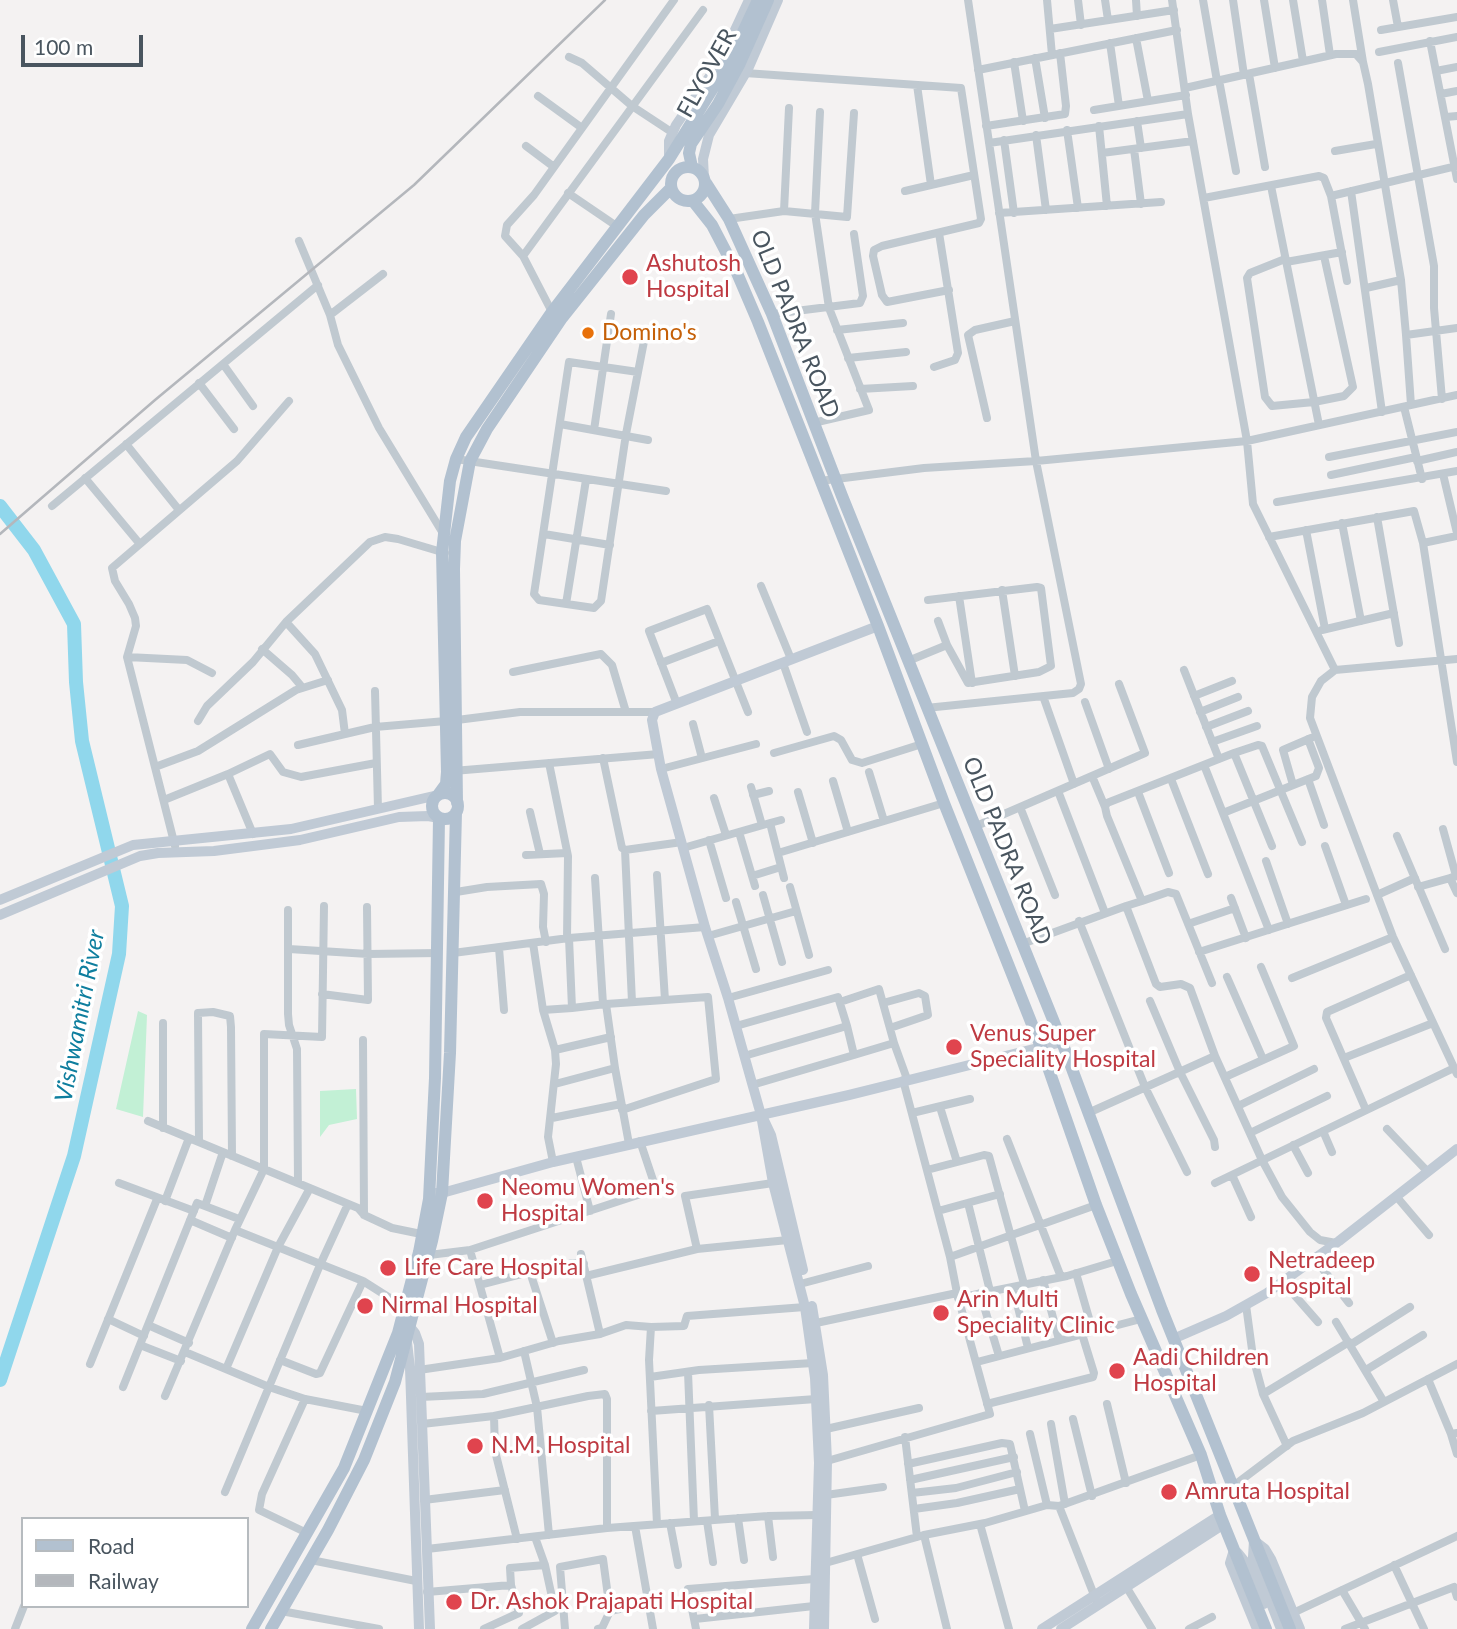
<!DOCTYPE html>
<style>
body{margin:0}
#map{position:relative;width:1457px;height:1629px;overflow:hidden;background:#f4f2f2;font-family:Lato,sans-serif}
canvas{display:block}
.legend{position:absolute;left:21px;top:1517px;width:228px;height:91px;box-sizing:border-box;background:#fff;border:2px solid #b6bbbf;margin:0;padding:9px 12px;list-style:none;font-size:21px;color:#49555f}
.legend li{display:flex;align-items:center;gap:14px;height:35px}
.legend b{width:35px;border:2px solid #b6bbbf}
.scale{position:absolute;left:21px;top:35px;width:122px;height:32px;box-sizing:border-box;border:4px solid #49555f;border-top:0;padding-left:9px;font-size:21px;line-height:24px;white-space:nowrap;color:#49555f;-webkit-text-stroke:5px #fff;paint-order:stroke}
</style>
<div id="map">
<canvas width="1457" height="1629"></canvas>
<ul class="legend">
<li><b style="height:9px;background:#b2c1d0"></b>Road</li>
<li><b style="height:9px;background:#b4b7bc"></b>Railway</li>
</ul>
<div class="scale">100 m</div>
</div>
<script>
const g = document.querySelector('canvas').getContext('2d');
g.lineJoin = 'round';
function fill(path, color) { g.fillStyle = color; g.fill(path, 'evenodd'); }
const poly = rows => new Path2D(rows.map(r => 'M' + r).join(''));
function stroke(path, color, width, dash) { g.strokeStyle = color; g.lineWidth = width; g.lineCap = dash ? 'butt' : 'round'; g.setLineDash(dash || []); g.stroke(path); }
function drawText(font, color, halo, rows, align = 'center') {
  g.font = font + ' Lato,sans-serif'; g.lineWidth = 7; g.setLineDash([]); g.textBaseline = 'middle'; g.strokeStyle = halo; g.fillStyle = color; for (const [text, x, y, turn = 0] of rows) {
    g.save(); g.translate(x, y); g.rotate((+turn || 0) * Math.PI / 180); g.textAlign = isNaN(turn) ? turn : align; if (halo) g.strokeText(text, 0, 0); g.fillText(text, 0, 0); g.restore();
  }
}
const green = poly([
 [138,1011,147,1015,143,1117,116,1109],
 [356,1089,357,1119,329,1125,320,1137,320,1091]
]);
const river = poly([
 [0,506,34,550,74,624,76,682,82,741,122,906,119,954,74,1156,0,1380]
]);
const street = poly([
 [1047,0,1052,55],
 [1078,0,1081,25],
 [1105,0,1108,20],
 [1136,0,1137,16],
 [1172,0,1188,114,1247,441,1253,504,1335,670,1457,659],
 [1203,0,1217,81],
 [1233,0,1244,75],
 [1264,0,1275,68],
 [1293,0,1303,61],
 [1322,0,1330,55],
 [1353,0,1363,62],
 [1393,0,1398,27],
 [1050,29,1174,10],
 [1381,30,1457,17],
 [1136,38,1148,101],
 [1430,41,1457,179],
 [1110,43,1119,106],
 [1379,52,1457,37],
 [569,57,582,63,632,106,673,133],
 [1035,58,1045,118],
 [1014,62,1023,121],
 [1398,63,1434,266,1434,308,1442,399],
 [978,70,1177,30],
 [1436,71,1457,67],
 [745,73,961,88,981,219,979,223,882,246,874,250,873,256,882,295,887,302,949,290],
 [1249,74,1265,167],
 [1219,80,1236,171],
 [917,85,931,185],
 [1185,88,1336,54,1356,54,1363,62,1368,84,1401,280],
 [1441,94,1457,91],
 [538,96,582,128],
 [1094,110,1186,95],
 [1446,117,1457,116],
 [1137,121,1141,148],
 [986,126,1065,114,1066,106,1060,53],
 [1099,126,1107,206],
 [1067,130,1078,208],
 [1036,135,1046,210],
 [1004,140,1014,213],
 [989,143,1188,114],
 [526,146,554,167],
 [1134,149,1141,204],
 [1335,151,1376,144],
 [1102,153,1193,141],
 [1271,186,1319,425],
 [905,191,974,175],
 [1351,191,1382,412],
 [568,193,618,227],
 [1331,196,1457,166],
 [1204,198,1319,176,1324,178,1331,196,1347,281],
 [784,211,789,108],
 [999,213,1161,202],
 [729,219,784,211,847,217,854,113],
 [299,241,330,315],
 [523,256,703,10],
 [1285,259,1250,273,1247,278,1265,397,1272,406,1314,402,1344,396,1353,387,1324,256],
 [1286,262,1342,252],
 [383,274,330,315,338,345,379,428,444,535],
 [1366,288,1401,280,1406,335,1457,328],
 [552,312,523,256,505,236,507,225,534,195,674,0],
 [772,314,860,303,863,296,854,234],
 [837,330,903,323],
 [1406,335,1411,405],
 [848,358,906,352],
 [223,364,253,406],
 [934,367,955,360,958,353,939,233],
 [638,372,569,362,534,594,539,600,594,608,601,601,626,434,646,331],
 [199,383,234,429],
 [860,389,913,386],
 [1404,407,1422,479],
 [987,418,968,335,975,330,1015,321],
 [813,423,869,410,829,308,815,213,820,112],
 [560,424,648,440],
 [594,430,611,314],
 [126,444,179,510],
 [1329,457,1457,432],
 [456,459,666,491],
 [1417,461,1457,452],
 [1443,474,1457,533],
 [1331,475,1416,457],
 [85,478,139,543],
 [820,481,924,468,1036,461,1247,441,1457,395],
 [1277,502,1457,471],
 [52,506,318,285],
 [1377,517,1399,643],
 [1342,523,1361,621],
 [1306,530,1325,629],
 [544,534,610,545],
 [1269,537,1414,511,1423,543,1457,762],
 [1423,543,1457,536],
 [761,586,791,659],
 [1002,590,1015,676],
 [959,596,972,683],
 [928,600,1037,587,1041,588,1051,666,1039,672,968,683,947,645,938,621],
 [566,604,586,480],
 [286,622,315,654,342,710,345,734],
 [1322,630,1394,613],
 [262,649,292,675,302,687],
 [127,657,187,660,212,673],
 [908,661,947,645],
 [661,663,719,641],
 [783,663,807,732],
 [1184,670,1219,759],
 [1335,670,1321,681,1312,697,1310,718,1393,937,1457,1074],
 [513,672,601,654,612,665,626,712],
 [375,691,378,809],
 [1043,696,1074,784],
 [1194,696,1232,681],
 [1085,702,1109,769],
 [677,704,649,631,707,609,748,712],
 [926,708,1073,693,1079,689,1081,684,1036,461,968,0],
 [1200,712,1238,697],
 [457,720,520,712,655,712],
 [198,721,207,706,253,662,286,622,370,542,385,537,398,539,445,553],
 [693,724,702,758],
 [1206,727,1248,711],
 [1212,742,1257,726],
 [298,745,375,727,446,721],
 [774,753,834,736,841,740,852,760,862,763,922,744],
 [1234,753,1272,846],
 [603,758,622,848,625,850,682,842],
 [549,763,568,856,567,939],
 [1204,765,1269,930],
 [155,767,198,751,296,690,328,680],
 [661,769,756,744],
 [453,771,659,754],
 [869,772,884,821],
 [228,774,253,834],
 [1092,776,1105,807],
 [1171,779,1208,874],
 [1308,779,1324,825],
 [833,781,848,832],
 [1293,785,1283,750,1311,738],
 [751,787,762,825],
 [1058,791,1105,913],
 [798,792,813,843],
 [1138,792,1169,873],
 [753,795,769,791],
 [714,798,726,835],
 [164,800,228,774,270,754,283,772,301,777,376,763],
 [1020,807,1055,895],
 [530,812,540,854],
 [1223,813,1316,776,1319,768,1308,739],
 [770,823,781,820],
 [974,827,1145,753,1119,684],
 [1443,829,1456,876],
 [739,832,755,886],
 [1397,836,1445,949],
 [709,840,726,898],
 [175,846,127,657,136,626,135,618,129,604,115,581,112,568,237,461,289,401],
 [1325,846,1346,905],
 [683,848,770,823,784,878],
 [625,850,632,1002],
 [778,853,944,803],
 [526,855,567,853],
 [1266,861,1288,924],
 [657,875,665,1000],
 [752,876,781,867],
 [595,878,603,1004],
 [1450,878,1457,893],
 [790,887,809,955],
 [1418,887,1457,876],
 [456,892,487,887,541,884,544,894,543,927,546,942],
 [763,895,782,962],
 [1377,895,1415,878],
 [1231,898,1246,938],
 [1142,901,1168,892,1176,894,1212,983],
 [736,902,756,969],
 [1126,906,1142,901,1107,816,1105,807,1107,803,1234,753,1258,745,1262,746,1302,842],
 [288,910,288,1014,289,1025,297,1049,298,1183],
 [1079,921,1145,1087,1187,1172],
 [1188,924,1235,908],
 [708,936,796,911],
 [569,938,572,1008,606,1004,615,1068,629,1144],
 [533,943,543,1010,555,1050,556,1064,548,1137,553,1162],
 [1022,944,1126,906,1156,984,1160,987,1181,984,1190,988,1215,1056],
 [499,948,504,1010],
 [289,949,368,954,438,953],
 [1199,952,1366,899],
 [453,953,569,938,705,927],
 [1227,977,1263,1059],
 [1292,978,1393,937],
 [322,994,368,1000,367,907],
 [728,998,828,970],
 [1150,1001,1180,1072,1214,1140,1215,1147],
 [840,1002,879,989,894,1043,907,1079],
 [883,1003,919,993,925,996,928,1015,890,1028],
 [606,1004,708,997,716,1079,622,1110],
 [543,1010,572,1008],
 [163,1023,163,1128],
 [736,1026,838,997,847,1026,854,1055,752,1085],
 [363,1040,364,1215],
 [555,1050,611,1037],
 [854,1055,894,1043],
 [744,1056,847,1026],
 [1344,1058,1433,1023],
 [1225,1077,1294,1046,1261,967],
 [555,1084,615,1068],
 [1238,1106,1314,1069],
 [940,1107,957,1162],
 [1366,1110,1326,1018,1327,1012,1411,975],
 [912,1113,970,1099],
 [1088,1113,1215,1056,1262,1160,1282,1197,1310,1232,1320,1240,1336,1243],
 [552,1118,621,1104],
 [148,1121,358,1208,364,1215,392,1228,426,1235],
 [1387,1129,1427,1171],
 [1323,1131,1332,1152],
 [1250,1133,1327,1096],
 [1007,1139,1061,1277],
 [199,1142,198,1013,213,1012,230,1016,231,1027,232,1156],
 [1293,1145,1308,1173],
 [576,1157,590,1211],
 [927,1170,984,1155,989,1156,1024,1284],
 [1232,1175,1251,1217],
 [119,1183,194,1211],
 [1215,1183,1454,1068],
 [1396,1196,1429,1235],
 [165,1201,189,1138],
 [968,1203,990,1291],
 [205,1206,223,1152],
 [938,1211,1000,1194],
 [190,1220,232,1238],
 [235,1230,363,1281,404,1307],
 [697,1249,685,1196,773,1183],
 [470,1250,500,1358],
 [581,1254,600,1334],
 [429,1255,470,1250,656,1189,640,1141],
 [950,1257,1096,1205],
 [1315,1259,1349,1303],
 [1076,1273,1093,1332],
 [531,1274,572,1263,584,1264],
 [586,1276,697,1249,788,1240],
 [1043,1280,1059,1340],
 [1283,1282,1318,1322],
 [800,1284,868,1266],
 [480,1285,530,1272,553,1343],
 [1013,1287,1028,1348],
 [980,1293,999,1356],
 [958,1298,1067,1276,1117,1261],
 [1246,1305,1253,1357,1263,1394,1287,1446],
 [108,1319,144,1336],
 [1336,1322,1384,1402],
 [816,1323,957,1293],
 [148,1325,189,1343],
 [140,1345,181,1361],
 [1350,1345,1410,1307],
 [524,1351,537,1407,549,1535],
 [185,1352,269,1387,305,1399,367,1411],
 [280,1360,316,1374,320,1373,363,1281],
 [977,1362,1141,1319],
 [90,1364,157,1199],
 [226,1369,278,1247,310,1188],
 [419,1370,500,1358,559,1341,600,1334,626,1325,651,1327],
 [1366,1370,1423,1335],
 [688,1372,694,1521],
 [650,1377,699,1370,813,1363],
 [1428,1379,1451,1434,1457,1433],
 [123,1387,197,1203,239,1219],
 [1263,1394,1349,1342],
 [165,1396,235,1230,264,1169,264,1034,322,1037,324,906],
 [421,1397,483,1394,584,1370],
 [305,1399,262,1494,259,1510,307,1533],
 [987,1404,1093,1377,1094,1373,1082,1334],
 [1107,1404,1126,1483],
 [709,1405,715,1519],
 [651,1411,816,1399],
 [494,1416,588,1396,605,1394,607,1399,607,1528],
 [1073,1419,1092,1496],
 [422,1424,494,1416,495,1451,517,1539],
 [1051,1424,1065,1504],
 [826,1429,919,1408],
 [1030,1434,1047,1505],
 [1451,1434,1457,1454],
 [905,1437,917,1537],
 [827,1461,990,1414,957,1293,950,1257,903,1080],
 [908,1464,1002,1443,1010,1444,1025,1511],
 [910,1480,1014,1457],
 [1232,1487,1293,1441,1363,1413,1457,1364],
 [225,1492,320,1265,348,1204],
 [912,1493,956,1488,1017,1472],
 [826,1495,883,1487],
 [424,1500,505,1490],
 [1059,1506,1096,1600],
 [914,1509,957,1503,1020,1489],
 [768,1516,773,1557],
 [738,1518,744,1560],
 [707,1521,713,1562],
 [670,1523,678,1565],
 [657,1524,649,1360,651,1327,684,1326,687,1316,805,1307],
 [980,1524,1009,1629],
 [635,1526,653,1629],
 [924,1535,947,1629],
 [427,1549,607,1528,768,1516,817,1515],
 [857,1554,875,1619],
 [311,1560,416,1581],
 [822,1564,924,1535,985,1523,1047,1505,1059,1506,1201,1455],
 [1394,1565,1424,1629],
 [1127,1588,1152,1629],
 [1342,1590,1365,1629],
 [427,1592,511,1585],
 [281,1611,379,1629],
 [1293,1613,1457,1536],
 [695,1619,814,1606],
 [15,1629,24,1606],
 [484,1629,519,1613,511,1585,510,1568,545,1565],
 [522,1629,555,1611,545,1565,535,1537],
 [565,1629,560,1567,603,1559,610,1611],
 [598,1629,602,1628,610,1611,649,1603],
 [696,1629,688,1589,814,1579],
 [1189,1629,1212,1617],
 [1345,1629,1454,1587,1457,1597]
]);
const secondary = poly([
 [669,159,669,141,676,125,721,60,749,0],
 [704,178,703,159,709,135,748,69,778,0],
 [0,900,133,845,291,829,438,795],
 [0,915,140,856,158,853,214,851,300,840,399,817,428,816,439,818],
 [764,1120,771,1135,803,1270],
 [429,1193,442,1193,553,1162,849,1095,1062,1042],
 [812,1306,823,1375,827,1461,824,1629],
 [407,1323,415,1333,419,1344,430,1629],
 [1173,1339,1226,1316,1267,1293,1339,1241,1457,1149],
 [407,1342,410,1368,419,1629],
 [1254,1540,1253,1557,1281,1629],
 [1256,1542,1265,1549,1271,1559,1300,1629],
 [1234,1550,1230,1563,1257,1629],
 [1238,1553,1246,1563,1264,1604],
 [814,1629,819,1463,815,1378,805,1307,773,1183,761,1115,728,998,705,927,661,769,652,720,655,712,878,626],
 [1042,1629,1220,1515],
 [1061,1629,1224,1524]
]);
const primary = poly([
 '671 184a17 17 0 1 1 34 0a17 17 0 1 1-34 0Z',
 [692,167,689,153,691,144,718,104,739,65,768,0],
 [706,183,729,219,772,314,842,496,1062,1042,1162,1310,1290,1629],
 [693,201,712,225,737,273,758,322,878,626,944,803,1041,1047,1096,1205,1131,1294,1201,1455,1220,1515,1266,1629],
 '432 806a13 13 0 1 1 26 0a13 13 0 1 1-26 0Z',
 [438,795,446,784,447,772,442,552,450,481,456,459,466,437,552,312,669,159,729,62,758,0],
 [457,803,454,569,455,541,470,461,487,429,562,318,644,215,671,188],
 [252,1629,344,1468,398,1333,419,1252,429,1199,435,1078,439,818],
 [271,1629,328,1530,364,1460,395,1382,432,1241,442,1193,450,1053,456,812]
]);
const rail = poly([
 [0,534,155,400,414,185,605,0]
]);
const markers = [
 [630,277,9,"#e0444e"],
 [588,333,7,"#e8710a"],
 [954,1047,9,"#e0444e"],
 [485,1201,9,"#e0444e"],
 [388,1268,9,"#e0444e"],
 [1252,1274,9,"#e0444e"],
 [365,1306,9,"#e0444e"],
 [941,1313,9,"#e0444e"],
 [1117,1371,9,"#e0444e"],
 [475,1446,9,"#e0444e"],
 [1169,1492,9,"#e0444e"],
 [454,1602,9,"#e0444e"]
];
const streetNames = [
 ["FLYOVER",707,73,-61],
 ["OLD PADRA ROAD",795,324,68],
 ["OLD PADRA ROAD",1007,851,68]
];
const healthNames = [
 ["Ashutosh",646,264],
 ["Hospital",646,290],
 ["Venus Super",970,1034],
 ["Speciality Hospital",970,1060],
 ["Neomu Women's",501,1188],
 ["Hospital",501,1214],
 ["Netradeep",1268,1261],
 ["Hospital",1268,1287],
 ["Life Care Hospital",404,1268],
 ["Arin Multi",957,1300],
 ["Speciality Clinic",957,1326],
 ["Nirmal Hospital",381,1306],
 ["Aadi Children",1133,1358],
 ["Hospital",1133,1384],
 ["N.M. Hospital",491,1446],
 ["Amruta Hospital",1185,1492],
 ["Dr. Ashok Prajapati Hospital",470,1602]
];
const foodNames = [
 ["Domino's",602,333]
];
const waterNames = [
 ["Vishwamitri River",80,1016,-79]
];
fill(green, '#c2f0d5');
stroke(river, '#90d7ec', 14);
stroke(street, '#c0c9d0', 8);
stroke(secondary, '#c0cad5', 10);
stroke(primary, '#b2c1d0', 12);
stroke(rail, '#b4b7bc', 2.5);
for (const [x, y, r, color] of markers) { const dot = new Path2D(); dot.arc(x, y, r, 0, 2 * Math.PI); g.fillStyle = color; g.fill(dot); stroke(dot, '#fff', 2.5); }
drawText('23px', '#49555f', '#fff', streetNames);
drawText('23px', '#be3a42', '#fff', healthNames, 'left');
drawText('23px', '#c56008', '#fff', foodNames, 'left');
drawText('italic 24px', '#0e7e9e', '#fff', waterNames);
</script>
